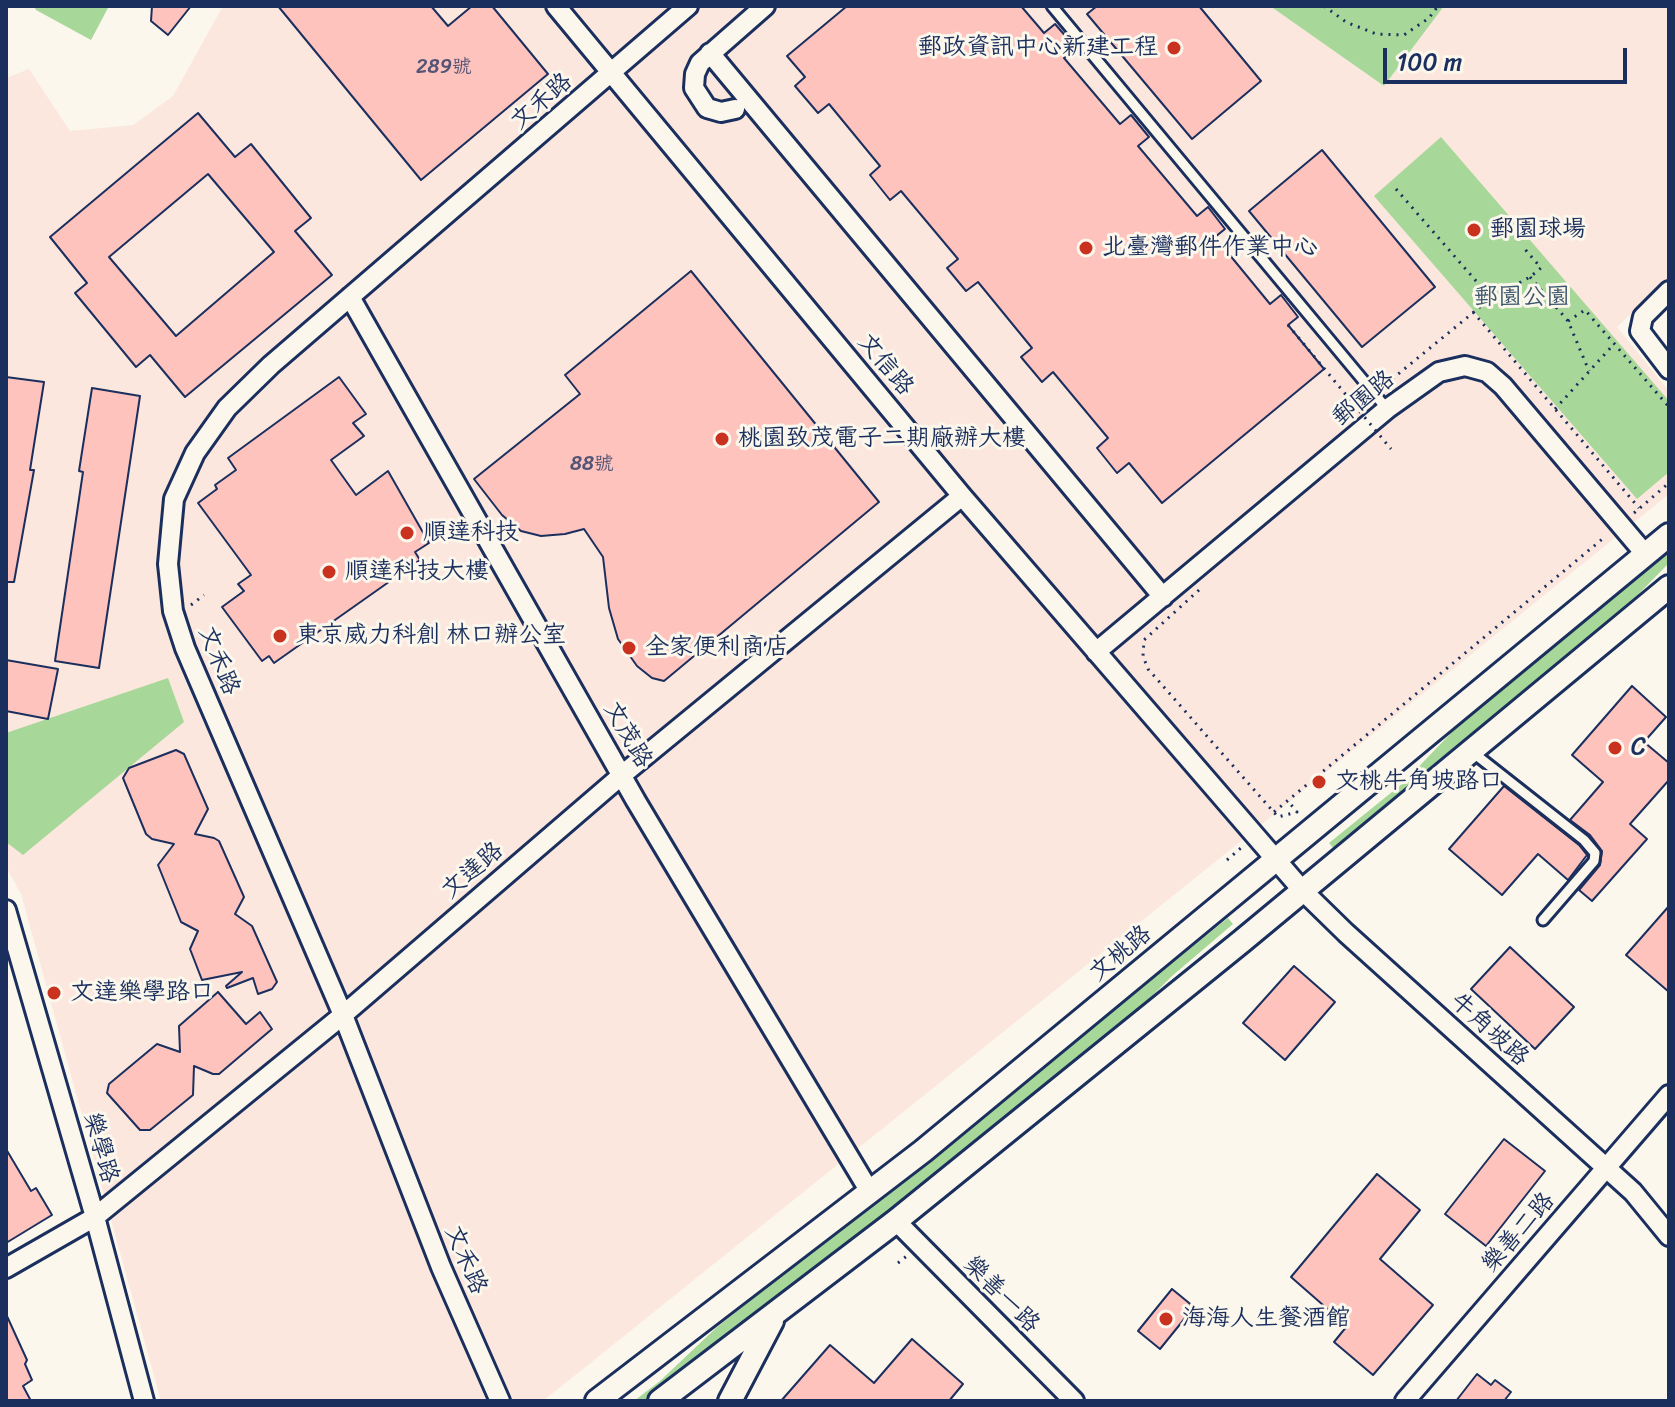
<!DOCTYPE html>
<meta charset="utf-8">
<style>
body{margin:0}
#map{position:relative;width:1675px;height:1407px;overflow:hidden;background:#fbf7ec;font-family:Sriracha,sans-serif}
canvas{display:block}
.frame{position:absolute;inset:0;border:8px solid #1b2f5e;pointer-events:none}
.scale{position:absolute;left:1383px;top:48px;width:244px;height:36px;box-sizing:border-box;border:4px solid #1b2f5e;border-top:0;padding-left:10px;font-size:24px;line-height:28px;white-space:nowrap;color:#1b2f5e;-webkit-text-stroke:6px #fbf7ec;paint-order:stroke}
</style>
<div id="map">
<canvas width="1675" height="1407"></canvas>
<div class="frame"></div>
<div class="scale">100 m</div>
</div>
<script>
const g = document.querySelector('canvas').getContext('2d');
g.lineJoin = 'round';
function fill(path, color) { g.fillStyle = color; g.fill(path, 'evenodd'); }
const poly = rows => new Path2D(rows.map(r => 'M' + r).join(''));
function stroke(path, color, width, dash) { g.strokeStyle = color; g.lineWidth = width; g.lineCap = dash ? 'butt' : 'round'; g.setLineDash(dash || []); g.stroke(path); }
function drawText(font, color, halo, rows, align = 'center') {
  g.font = font + ' Sriracha,"LXGW WenKai TC",sans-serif'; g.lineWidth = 6; g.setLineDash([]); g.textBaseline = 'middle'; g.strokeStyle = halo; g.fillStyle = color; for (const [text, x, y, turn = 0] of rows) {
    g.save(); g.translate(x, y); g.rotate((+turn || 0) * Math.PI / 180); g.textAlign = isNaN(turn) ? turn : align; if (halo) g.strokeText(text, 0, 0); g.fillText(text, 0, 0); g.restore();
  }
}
const built = poly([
 [223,6,1270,6,1384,86,1444,6,1664,6,1669,11,1669,277,1617,327,1669,391,1669,494,1230,850,543,1401,161,1401,21,894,6,867,6,78,29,69,70,131,133,125,173,96]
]);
const green = poly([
 [34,6,109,6,91,40,36,10],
 [1270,6,1444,6,1384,86],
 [1441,137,1669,401,1669,472,1637,499,1374,196],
 [1669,548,1669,563,1612,621,1334,849,1329,843,1403,783,1454,730],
 [168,678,184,722,23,855,6,842,6,733],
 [1228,918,1233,924,1172,976,1116,1032,989,1138,647,1401,634,1401,660,1381,716,1328]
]);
const building = poly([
 [152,6,191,6,168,35,151,21,152,6],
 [278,6,431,6,448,26,472,6,492,6,548,74,421,180,278,6],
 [847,6,1021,6,1044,33,1055,24,1076,48,1064,58,1120,124,1131,115,1149,137,1138,146,1197,216,1208,207,1225,229,1215,237,1270,304,1281,295,1298,317,1288,325,1324,369,1162,503,1129,463,1117,473,1097,448,1108,438,1053,372,1042,382,1021,357,1032,348,978,282,966,291,947,268,958,259,901,191,890,200,870,175,880,166,829,104,818,113,795,86,805,77,787,56,847,6],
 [1097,6,1199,6,1261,81,1192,139,1087,14,1097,6],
 [198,113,235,157,251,144,311,218,295,231,332,275,185,397,150,355,136,367,75,293,87,283,50,237,198,113],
 [208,174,274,252,176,336,109,257,208,174],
 [1322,150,1435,287,1362,347,1249,211,1322,150],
 [691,271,879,502,664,681,652,678,637,666,618,639,609,608,603,557,584,529,565,534,541,536,521,531,502,515,474,479,580,394,565,375,691,271],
 [6,377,44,382,30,470,34,470,14,582,6,582,6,377],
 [339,377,366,414,353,423,364,436,331,460,356,495,388,471,429,543,415,552,420,560,274,663,269,656,262,661,222,607,244,591,238,584,251,575,198,503,217,489,215,485,236,470,228,458,339,377],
 [92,388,140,396,99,668,55,661,83,472,79,471,92,388],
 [6,660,58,669,48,719,6,711,6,660],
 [1632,686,1666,717,1644,742,1669,763,1669,780,1630,824,1647,839,1592,901,1579,890,1600,865,1602,851,1590,835,1570,820,1603,782,1572,755,1632,686],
 [176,750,184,754,208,809,195,834,214,838,219,841,244,897,235,914,252,926,277,982,272,989,258,994,253,978,227,988,226,986,242,972,202,980,190,949,198,931,181,922,158,865,174,844,152,839,146,834,123,778,129,768,176,750],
 [1504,786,1579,845,1587,855,1568,880,1538,854,1502,895,1449,849,1504,786],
 [1669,906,1669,992,1626,955,1669,906],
 [1510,947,1574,1007,1535,1049,1471,989,1510,947],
 [1294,966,1335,1002,1285,1060,1243,1023,1294,966],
 [218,992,246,1024,260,1012,272,1029,219,1074,213,1074,194,1066,193,1095,150,1130,140,1130,107,1093,109,1084,157,1044,180,1052,179,1026,218,992],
 [1504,1139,1545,1171,1486,1246,1445,1214,1504,1139],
 [6,1149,31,1191,36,1188,52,1215,6,1243,6,1149],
 [1377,1174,1420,1210,1380,1259,1433,1305,1373,1375,1334,1342,1347,1326,1291,1277,1377,1174],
 [1172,1289,1194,1307,1160,1349,1138,1331,1172,1289],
 [6,1314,27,1360,25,1364,32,1380,23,1386,31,1401,6,1401,6,1314],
 [912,1339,963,1384,949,1401,781,1401,830,1345,874,1383,912,1339],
 [1477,1374,1491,1385,1495,1380,1511,1392,1504,1401,1456,1401,1477,1374]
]);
const path = poly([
 [1324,6,1346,22,1376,34,1404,35,1429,18,1438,6],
 [1396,189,1490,297],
 [1530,277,1568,321,1589,371],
 [1473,312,1639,508],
 [1568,321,1585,310,1669,407],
 [1386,384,1491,298,1530,277,1541,268,1524,248],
 [1555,409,1614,344],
 [1634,513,1669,483],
 [1199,590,1144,640,1143,656,1148,669,1278,817,1297,812,1288,801],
 [191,605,204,595],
 [1274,812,1606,536],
 [1227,860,1242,847],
 [898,1263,908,1255]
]);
const service = poly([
 [1052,6,1387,409],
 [1471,751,1584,840,1595,853,1594,861,1543,920]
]);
const minor = poly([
 [556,6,962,496,1303,891,1346,933,1633,1192,1669,1236],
 [710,53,1163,597],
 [735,109,721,112,707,108,694,88,695,74,700,63,765,6],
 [1669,291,1643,317,1640,331,1669,369],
 [350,297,636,801,870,1192],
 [1096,652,1387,409,1439,372,1465,366,1487,372,1503,386,1646,555],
 [6,910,95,1217,144,1401],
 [896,1221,1074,1401],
 [6,1268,95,1217,343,1015,622,775,962,496],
 [500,1401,441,1267,343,1015,185,648,173,611,168,564,174,499,195,453,227,408,271,365,688,6],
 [1405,1401,1669,1095]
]);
const tertiary = poly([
 [597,1401,923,1151,1669,535],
 [660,1401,896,1221,1242,941,1669,587],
 [730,1401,772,1321]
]);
const pathBridge = poly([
 [1288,325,1391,449]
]);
const markers = [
 [1174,48,8,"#c8321e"],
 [1474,230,8,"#c8321e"],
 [1086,248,8,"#c8321e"],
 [722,439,8,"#c8321e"],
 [407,533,8,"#c8321e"],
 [329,572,8,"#c8321e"],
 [280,636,8,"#c8321e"],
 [629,648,8,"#c8321e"],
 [1615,748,8,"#c8321e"],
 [1319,782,8,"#c8321e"],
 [54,993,8,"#c8321e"],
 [1166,1319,8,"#c8321e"]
];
const numberNames = [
 ["289號",444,68],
 ["88號",592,465]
];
const poiNames = [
 ["郵政資訊中心新建工程",1158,48,"right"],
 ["郵園球場",1490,230],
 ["北臺灣郵件作業中心",1102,248],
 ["桃園致茂電子二期廠辦大樓",738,439],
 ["順達科技",423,533],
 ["順達科技大樓",345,572],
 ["東京威力科創 林口辦公室",296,636],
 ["全家便利商店",645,648],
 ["C",1631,748],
 ["文桃牛角坡路口",1335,782],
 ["文達樂學路口",70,993],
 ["海海人生餐酒館",1182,1319]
];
const streetNames = [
 ["文禾路",542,102,-41],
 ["文信路",885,365,50],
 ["郵園路",1364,399,-39],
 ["文禾路",218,661,68],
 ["文茂路",627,735,60],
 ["文達路",473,871,-41],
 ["文桃路",1121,954,-40],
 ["牛角坡路",1489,1030,42],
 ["樂學路",100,1148,74],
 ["樂善二路",1519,1233,-49],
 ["文禾路",465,1260,67],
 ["樂善一路",1001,1295,45]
];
const parkNames = [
 ["郵園公園",1522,298]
];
fill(built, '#fce7de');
fill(green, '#a7d899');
fill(building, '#ffc3bd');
stroke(building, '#1b2f5e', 2);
stroke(service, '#1b2f5e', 15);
stroke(minor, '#1b2f5e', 24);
stroke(tertiary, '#1b2f5e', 28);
stroke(path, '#1b2f5e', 3, [2, 6]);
stroke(service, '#fbf7ec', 9);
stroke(minor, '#fbf7ec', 18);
stroke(tertiary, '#fbf7ec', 22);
stroke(pathBridge, '#1b2f5e', 3, [2, 6]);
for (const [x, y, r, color] of markers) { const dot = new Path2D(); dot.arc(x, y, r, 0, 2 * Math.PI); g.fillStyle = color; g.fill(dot); stroke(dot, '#fbf7ec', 3); }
drawText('20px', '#545476', null, numberNames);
drawText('24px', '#1b2f5e', '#fbf7ec', poiNames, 'left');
drawText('24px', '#1b2f5e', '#fbf7ec', streetNames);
drawText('24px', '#3e596d', '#fbf7ec', parkNames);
</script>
